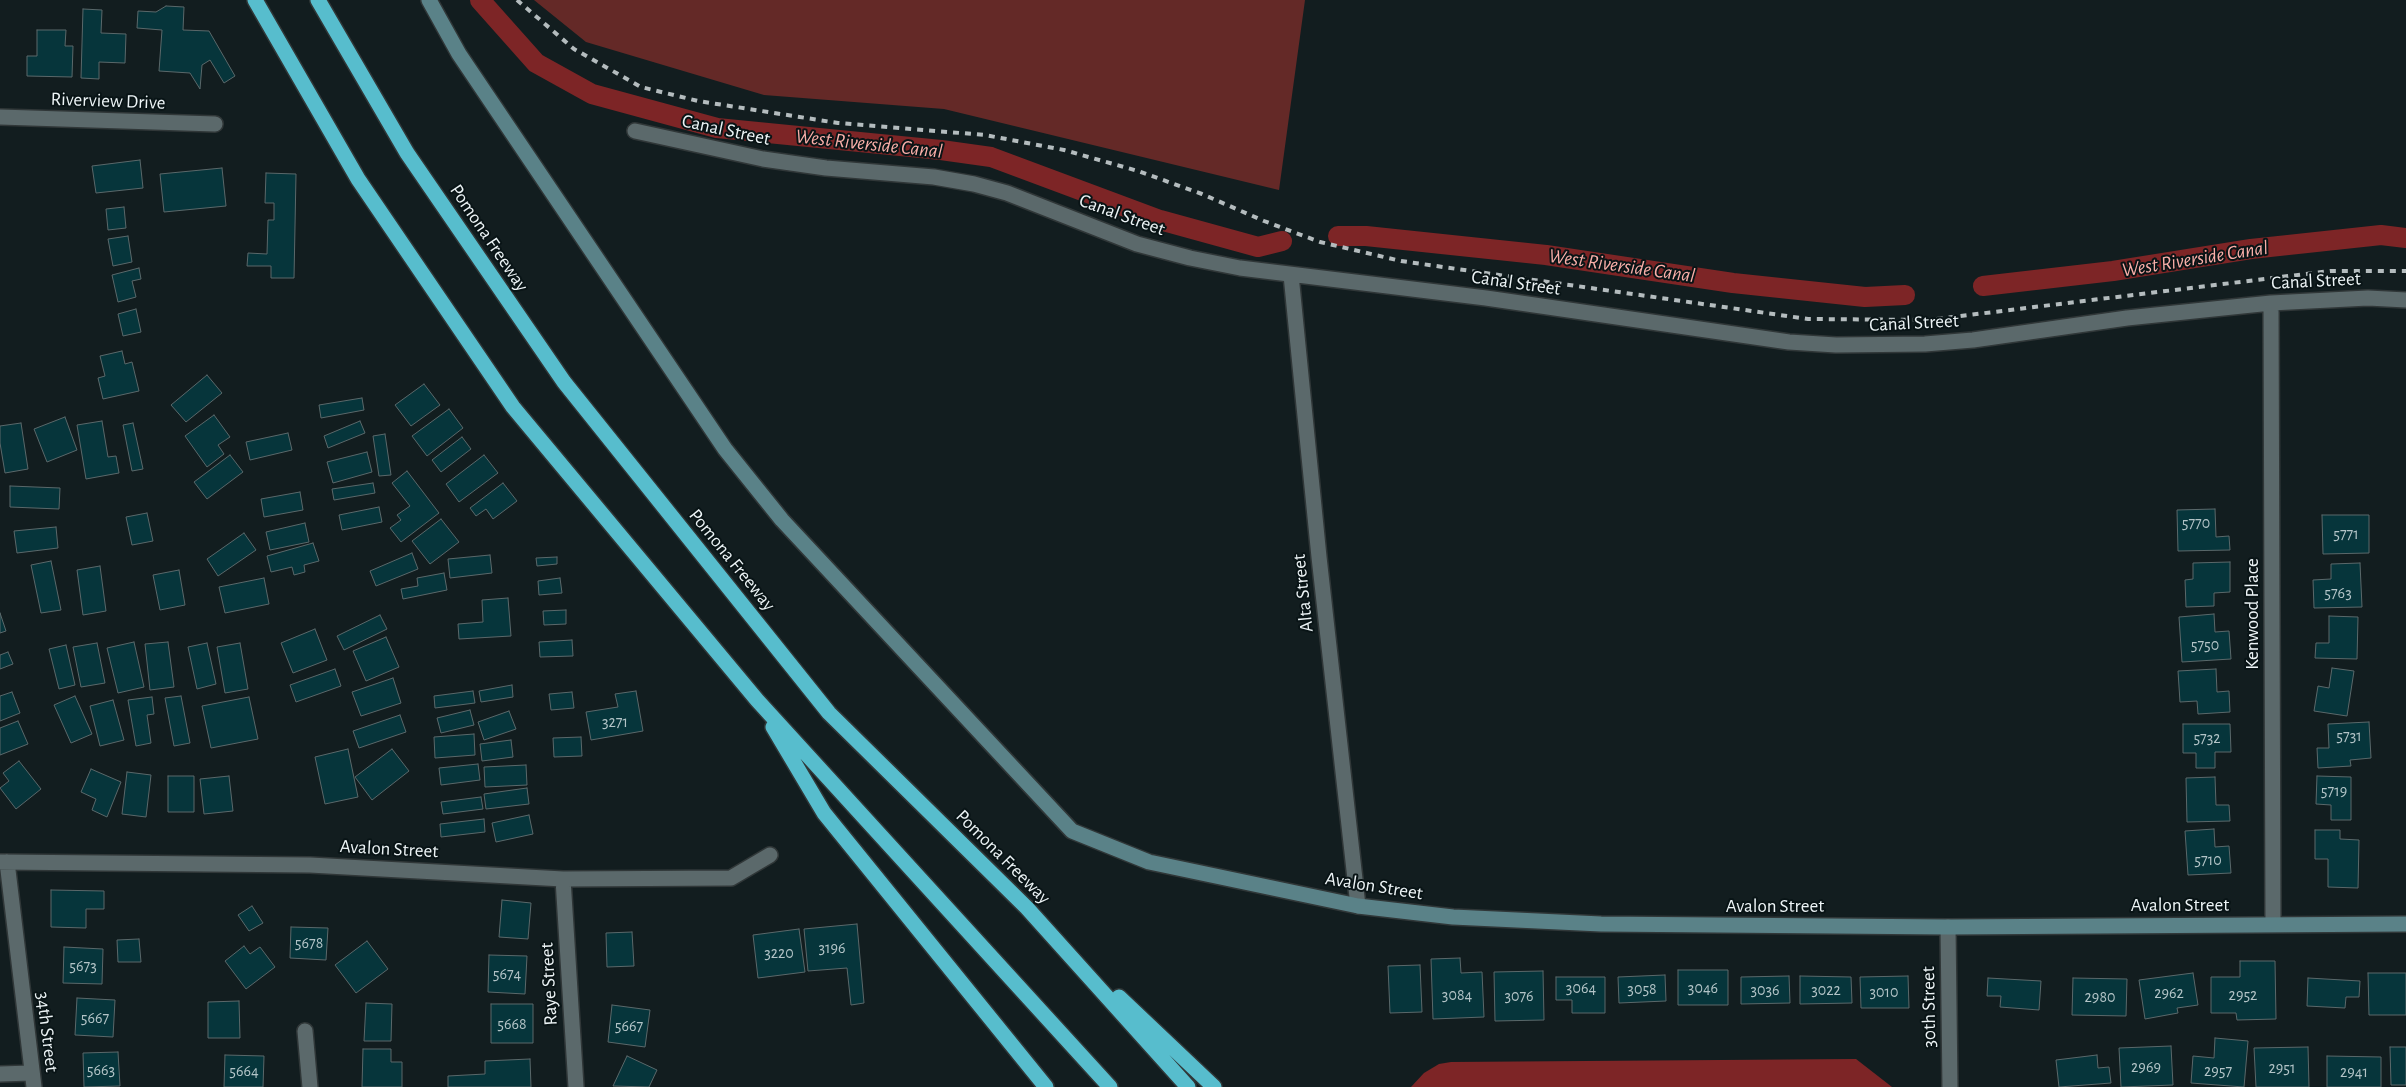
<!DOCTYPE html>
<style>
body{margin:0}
canvas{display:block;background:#121d1f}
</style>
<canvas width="2406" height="1087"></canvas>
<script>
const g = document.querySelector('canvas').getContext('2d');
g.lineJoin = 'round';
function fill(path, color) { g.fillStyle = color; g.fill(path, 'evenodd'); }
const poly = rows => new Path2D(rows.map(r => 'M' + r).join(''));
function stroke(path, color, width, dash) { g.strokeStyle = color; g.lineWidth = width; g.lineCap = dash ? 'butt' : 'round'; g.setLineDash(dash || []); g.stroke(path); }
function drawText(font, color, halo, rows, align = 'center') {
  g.font = font + ' "Alegreya Sans",sans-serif'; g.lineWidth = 4; g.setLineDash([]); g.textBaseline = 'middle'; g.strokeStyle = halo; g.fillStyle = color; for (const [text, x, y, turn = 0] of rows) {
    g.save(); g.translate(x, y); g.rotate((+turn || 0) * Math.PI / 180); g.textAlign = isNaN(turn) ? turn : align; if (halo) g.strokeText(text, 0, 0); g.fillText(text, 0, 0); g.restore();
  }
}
const green = poly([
 [534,0,1305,0,1279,190,944,109,764,95,586,42]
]);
const water = poly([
 [1856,1059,1892,1087,1411,1087,1424,1073,1439,1064,1451,1062]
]);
const canal = poly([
 [480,0,536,63,592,94,717,128,941,150,991,157,1160,220,1258,247,1282,241],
 [1338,236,1366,236,1546,255,1733,283,1865,297,1905,295],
 [1983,286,2113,271,2251,249,2381,235,2406,238]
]);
const building = poly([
 [166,6,184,7,183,30,209,31,235,76,224,83,210,60,202,65,200,89,190,73,159,71,162,30,137,28,138,11,156,12,166,6],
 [83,9,102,10,101,33,126,34,125,63,99,62,99,79,81,78,83,9],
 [37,30,66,30,65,46,73,46,72,77,27,76,27,56,37,56,37,30],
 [140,160,143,188,96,193,92,166,140,160],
 [222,168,226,206,164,212,160,174,222,168],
 [266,173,296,174,294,278,271,278,271,266,247,266,248,253,267,254,268,220,274,220,274,203,265,203,266,173],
 [124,207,126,228,108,230,106,209,124,207],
 [128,236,132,262,113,266,108,239,128,236],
 [139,268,141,279,132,281,136,297,118,302,112,275,139,268],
 [136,309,141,332,123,336,118,314,136,309],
 [122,351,125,364,132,362,139,391,103,399,98,378,105,376,100,356,122,351],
 [207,375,222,393,186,422,171,405,207,375],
 [424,384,440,405,411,426,395,405,424,384],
 [362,398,364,410,321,418,319,405,362,398],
 [449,409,463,428,427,456,412,436,449,409],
 [214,415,230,437,218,445,224,454,207,467,185,436,214,415],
 [65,417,77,450,47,462,34,429,65,417],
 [102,421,108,457,116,456,119,473,86,479,77,425,102,421],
 [360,421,365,433,328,448,324,436,360,421],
 [21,423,28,469,5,473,0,443,0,426,21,423],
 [133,423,143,469,132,471,123,425,133,423],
 [288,433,292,450,250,460,246,442,288,433],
 [385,434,391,475,379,476,373,436,385,434],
 [462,437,471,449,441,472,432,460,462,437],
 [367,452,372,472,333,483,327,462,367,452],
 [230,455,243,472,207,499,194,482,230,455],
 [484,455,498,473,459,502,446,484,484,455],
 [407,471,439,513,401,542,390,528,401,520,397,515,410,506,392,483,407,471],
 [373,483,375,493,334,500,332,489,373,483],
 [503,483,517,501,493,519,486,509,476,516,470,508,503,483],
 [10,486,60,488,59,509,10,507,10,486],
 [300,492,303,510,264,517,261,499,300,492],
 [379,507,382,522,342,530,339,515,379,507],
 [2215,509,2216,537,2229,536,2230,550,2178,551,2177,510,2215,509],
 [147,513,153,541,132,545,126,517,147,513],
 [2322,515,2369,515,2369,553,2323,554,2322,515],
 [441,519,459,542,430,564,412,541,441,519],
 [305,523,309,542,270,550,266,532,305,523],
 [56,527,58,548,17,553,14,531,56,527],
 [244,533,256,550,218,576,207,559,244,533],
 [313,543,319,561,304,565,305,572,294,575,292,567,271,572,267,556,313,543],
 [412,553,418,569,376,586,370,571,412,553],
 [490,555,492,573,450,578,448,559,490,555],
 [557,557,557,564,537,566,536,558,557,557],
 [51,561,61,610,41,613,31,565,51,561],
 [2230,562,2230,592,2214,593,2214,606,2186,607,2185,580,2193,579,2193,563,2230,562],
 [2360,563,2362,607,2314,608,2313,580,2331,579,2331,564,2360,563],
 [100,566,106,611,83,615,77,570,100,566],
 [179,570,185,605,160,610,153,575,179,570],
 [444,573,447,590,403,599,401,589,418,586,417,578,444,573],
 [264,578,269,604,225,613,219,587,264,578],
 [560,578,562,593,539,595,538,581,560,578],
 [508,598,511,636,459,639,458,624,483,622,482,600,508,598],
 [566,610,566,624,544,625,543,611,566,610],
 [0,613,6,631,0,633,0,613],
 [2214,614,2215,632,2229,631,2231,659,2182,662,2179,617,2214,614],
 [380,615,387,629,344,650,337,636,380,615],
 [2329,616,2358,617,2357,659,2315,658,2316,643,2329,643,2329,616],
 [315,629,327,660,293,673,281,643,315,629],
 [386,637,399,667,366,681,353,651,386,637],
 [572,640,573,656,540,657,539,642,572,640],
 [134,642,144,687,118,693,107,648,134,642],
 [168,642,174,687,150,690,145,644,168,642],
 [97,643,105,683,81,687,73,647,97,643],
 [207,643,216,684,197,689,188,647,207,643],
 [240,643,248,689,225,693,217,647,240,643],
 [66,645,75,685,59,689,49,649,66,645],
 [8,652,13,664,0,669,0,655,8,652],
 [2332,668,2354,671,2347,716,2314,711,2318,686,2329,688,2332,668],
 [335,669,341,686,296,702,290,685,335,669],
 [2216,669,2217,692,2229,691,2230,712,2198,714,2197,701,2180,702,2178,671,2216,669],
 [393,678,401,703,361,716,352,692,393,678],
 [512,685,513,697,481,702,479,691,512,685],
 [473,691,475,703,435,708,434,696,473,691],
 [636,691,643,731,591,740,586,712,618,707,615,694,636,691],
 [12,692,20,713,0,721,0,696,12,692],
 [572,692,574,708,551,710,549,694,572,692],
 [75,696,92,734,71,743,54,705,75,696],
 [181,696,190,743,174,746,165,698,181,696],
 [152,697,154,714,147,715,151,743,136,746,128,700,152,697],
 [249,697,258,739,211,748,202,706,249,697],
 [113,700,124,740,100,746,90,706,113,700],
 [470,710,474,725,441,733,437,718,470,710],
 [509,711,516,729,484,740,478,722,509,711],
 [400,715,406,732,359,748,353,731,400,715],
 [18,721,28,744,0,755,0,728,18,721],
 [2369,722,2371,758,2350,760,2351,766,2318,768,2317,748,2329,748,2328,724,2369,722],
 [2183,724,2230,724,2231,752,2215,752,2215,768,2196,768,2196,753,2183,753,2183,724],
 [474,734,475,755,435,758,434,737,474,734],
 [581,737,582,756,554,757,553,738,581,737],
 [511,740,513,757,482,761,480,744,511,740],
 [348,749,358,797,325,804,315,757,348,749],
 [392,749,409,771,372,800,355,777,392,749],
 [19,761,41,789,16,809,0,788,9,781,3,773,19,761],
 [478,764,480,780,441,785,439,768,478,764],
 [526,765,527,785,485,787,484,767,526,765],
 [91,769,121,782,107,817,92,810,96,799,81,792,91,769],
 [127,772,151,775,146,817,122,814,127,772],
 [168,776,194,776,194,812,168,812,168,776],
 [229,776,233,811,204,814,200,779,229,776],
 [2317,776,2351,777,2351,820,2331,820,2331,805,2316,804,2317,776],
 [2215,777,2216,805,2229,805,2230,821,2187,822,2186,778,2215,777],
 [527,788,529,804,486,809,484,794,527,788],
 [481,797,483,809,443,814,441,802,481,797],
 [529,815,533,834,496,842,492,823,529,815],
 [484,819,485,832,441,837,440,824,484,819],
 [2214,829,2215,847,2229,846,2231,873,2188,875,2185,831,2214,829],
 [2315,830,2340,830,2340,839,2359,840,2358,888,2328,887,2328,859,2315,859,2315,830],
 [51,890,104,891,104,909,86,909,86,928,51,927,51,890],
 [502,900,531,903,528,939,499,937,502,900],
 [252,906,263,923,249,931,238,915,252,906],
 [857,924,864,1003,851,1005,847,968,808,971,804,929,857,924],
 [291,927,328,928,326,960,290,958,291,927],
 [799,929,805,972,758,978,753,935,799,929],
 [632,932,634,966,607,967,606,933,632,932],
 [139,939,141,962,118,962,117,940,139,939],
 [367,941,388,969,356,993,335,965,367,941],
 [244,946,250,954,260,947,275,967,246,989,225,961,244,946],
 [64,947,103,949,102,984,63,983,64,947],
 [489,955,527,956,525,994,488,992,489,955],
 [1460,958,1461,973,1482,972,1484,1017,1433,1019,1431,959,1460,958],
 [2240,961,2275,961,2276,1019,2237,1020,2236,1013,2211,1013,2211,977,2240,977,2240,961],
 [1420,965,1422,1012,1390,1013,1388,966,1420,965],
 [1678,970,1728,970,1728,1005,1678,1005,1678,970],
 [1543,971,1544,1020,1495,1021,1494,972,1543,971],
 [2193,973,2198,1005,2177,1008,2178,1013,2145,1019,2139,980,2193,973],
 [2368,973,2406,973,2406,1015,2369,1015,2368,973],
 [1665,975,1666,1001,1619,1003,1618,977,1665,975],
 [1789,976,1790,1003,1741,1004,1741,977,1789,976],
 [1800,976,1851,977,1852,1003,1800,1004,1800,976],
 [1908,976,1909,1008,1861,1008,1860,977,1908,976],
 [1556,977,1605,977,1605,1013,1572,1013,1572,1000,1556,1000,1556,977],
 [1988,978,2041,981,2039,1010,2000,1007,2001,996,1987,996,1988,978],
 [2073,978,2127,979,2126,1016,2072,1015,2073,978],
 [2308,978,2360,981,2359,997,2346,997,2345,1008,2307,1006,2308,978],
 [77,998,115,1000,113,1037,75,1035,77,998],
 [239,1001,240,1038,208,1038,208,1002,239,1001],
 [366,1003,392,1004,391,1041,364,1041,366,1003],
 [491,1004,533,1004,533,1043,491,1043,491,1004],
 [612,1005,650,1010,645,1047,608,1042,612,1005],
 [2215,1038,2248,1041,2244,1087,2191,1083,2193,1056,2214,1058,2215,1038],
 [2171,1046,2173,1085,2121,1087,2119,1048,2171,1046],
 [2308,1047,2309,1087,2256,1087,2254,1048,2308,1047],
 [2390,1047,2406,1047,2406,1085,2391,1085,2390,1047],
 [363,1049,391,1049,391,1062,402,1062,402,1087,362,1087,363,1049],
 [118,1052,120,1086,84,1087,83,1053,118,1052],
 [225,1055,264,1056,263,1087,224,1087,225,1055],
 [2097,1055,2098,1068,2109,1067,2111,1083,2059,1087,2056,1060,2097,1055],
 [627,1056,657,1070,649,1087,613,1086,627,1056],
 [2327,1056,2381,1057,2381,1087,2327,1087,2327,1056],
 [530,1059,531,1087,448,1087,448,1076,485,1074,485,1061,530,1059]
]);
const street = poly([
 [0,117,215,124],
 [635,131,763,159,826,168,934,177,974,184,1007,193,1137,244,1190,258,1240,268,1486,298,1789,342,1836,345,1925,344,1973,340,2127,318,2271,303,2368,298,2406,300],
 [1291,275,1319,557,1358,906],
 [2271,303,2273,924],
 [0,862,310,865,563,879,731,878,770,855],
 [7,862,34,1087],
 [563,879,576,1087],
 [1948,927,1950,1087],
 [305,1031,310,1087],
 [0,1074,31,1073]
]);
const secondary = poly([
 [429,0,459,54,725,449,782,520,1072,831,1149,862,1358,906,1453,917,1601,924,1948,927,2406,924]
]);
const highway = poly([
 [255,0,358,179,513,407,757,700,1110,1087],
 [318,0,407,153,564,382,829,713,1027,908,1188,1087],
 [773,727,824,813,1046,1087],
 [1119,997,1214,1087]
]);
const rail = poly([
 [517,0,574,49,641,87,698,101,838,123,985,135,1064,150,1138,171,1202,194,1264,221,1320,242,1401,261,1808,319,1928,320,2330,271,2406,271]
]);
const numberNames = [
 ["5770",2196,523],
 ["5771",2346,534],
 ["5763",2338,593],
 ["5750",2205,645],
 ["3271",615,722],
 ["5731",2349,736],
 ["5732",2207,738],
 ["5719",2334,791],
 ["5710",2208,860],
 ["5678",309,943],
 ["3196",832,948],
 ["3220",779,953],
 ["5673",83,966],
 ["5674",507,974],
 ["3064",1581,988],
 ["3046",1703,988],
 ["3058",1642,989],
 ["3036",1765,990],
 ["3022",1826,990],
 ["3010",1884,992],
 ["2962",2169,993],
 ["3084",1457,995],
 ["2952",2243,995],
 ["3076",1519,996],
 ["2980",2100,997],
 ["5667",95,1018],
 ["5668",512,1024],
 ["5667",629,1026],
 ["2969",2146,1067],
 ["2951",2282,1068],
 ["5663",101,1070],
 ["5664",244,1071],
 ["2957",2218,1071],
 ["2941",2354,1072]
];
const streetNames = [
 ["Riverview Drive",108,101,2],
 ["Canal Street",726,130,12],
 ["Canal Street",1122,215,20],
 ["Pomona Freeway",489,238,56],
 ["Canal Street",2316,281,-3],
 ["Canal Street",1516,283,8],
 ["Canal Street",1914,323,-3],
 ["Pomona Freeway",732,560,51],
 ["Alta Street",1303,593,-96],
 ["Kenwood Place",2252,614,-90],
 ["Avalon Street",389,849,3],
 ["Pomona Freeway",1003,857,45],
 ["Avalon Street",1374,886,9],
 ["Avalon Street",2180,905],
 ["Avalon Street",1775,906],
 ["Raye Street",549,984,-93],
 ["30th Street",1929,1007,-91],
 ["34th Street",47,1032,83]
];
const waterNames = [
 ["West Riverside Canal",869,144,6],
 ["West Riverside Canal",2195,259,-9],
 ["West Riverside Canal",1622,266,8]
];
fill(green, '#642927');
fill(water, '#7d2526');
stroke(canal, '#7d2526', 20);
fill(building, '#06353b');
stroke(building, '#5a686a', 1);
stroke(street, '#303738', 18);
stroke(secondary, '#303738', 18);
stroke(highway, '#303738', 18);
stroke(street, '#5b696b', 15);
stroke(secondary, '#5a8288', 15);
stroke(highway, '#57bdcd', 15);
stroke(rail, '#b4bcbe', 4, [6, 6]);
drawText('16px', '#b3c4c7', null, numberNames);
drawText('19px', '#edf4f6', '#091416', streetNames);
drawText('italic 20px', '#fbafa9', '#091416', waterNames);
</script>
